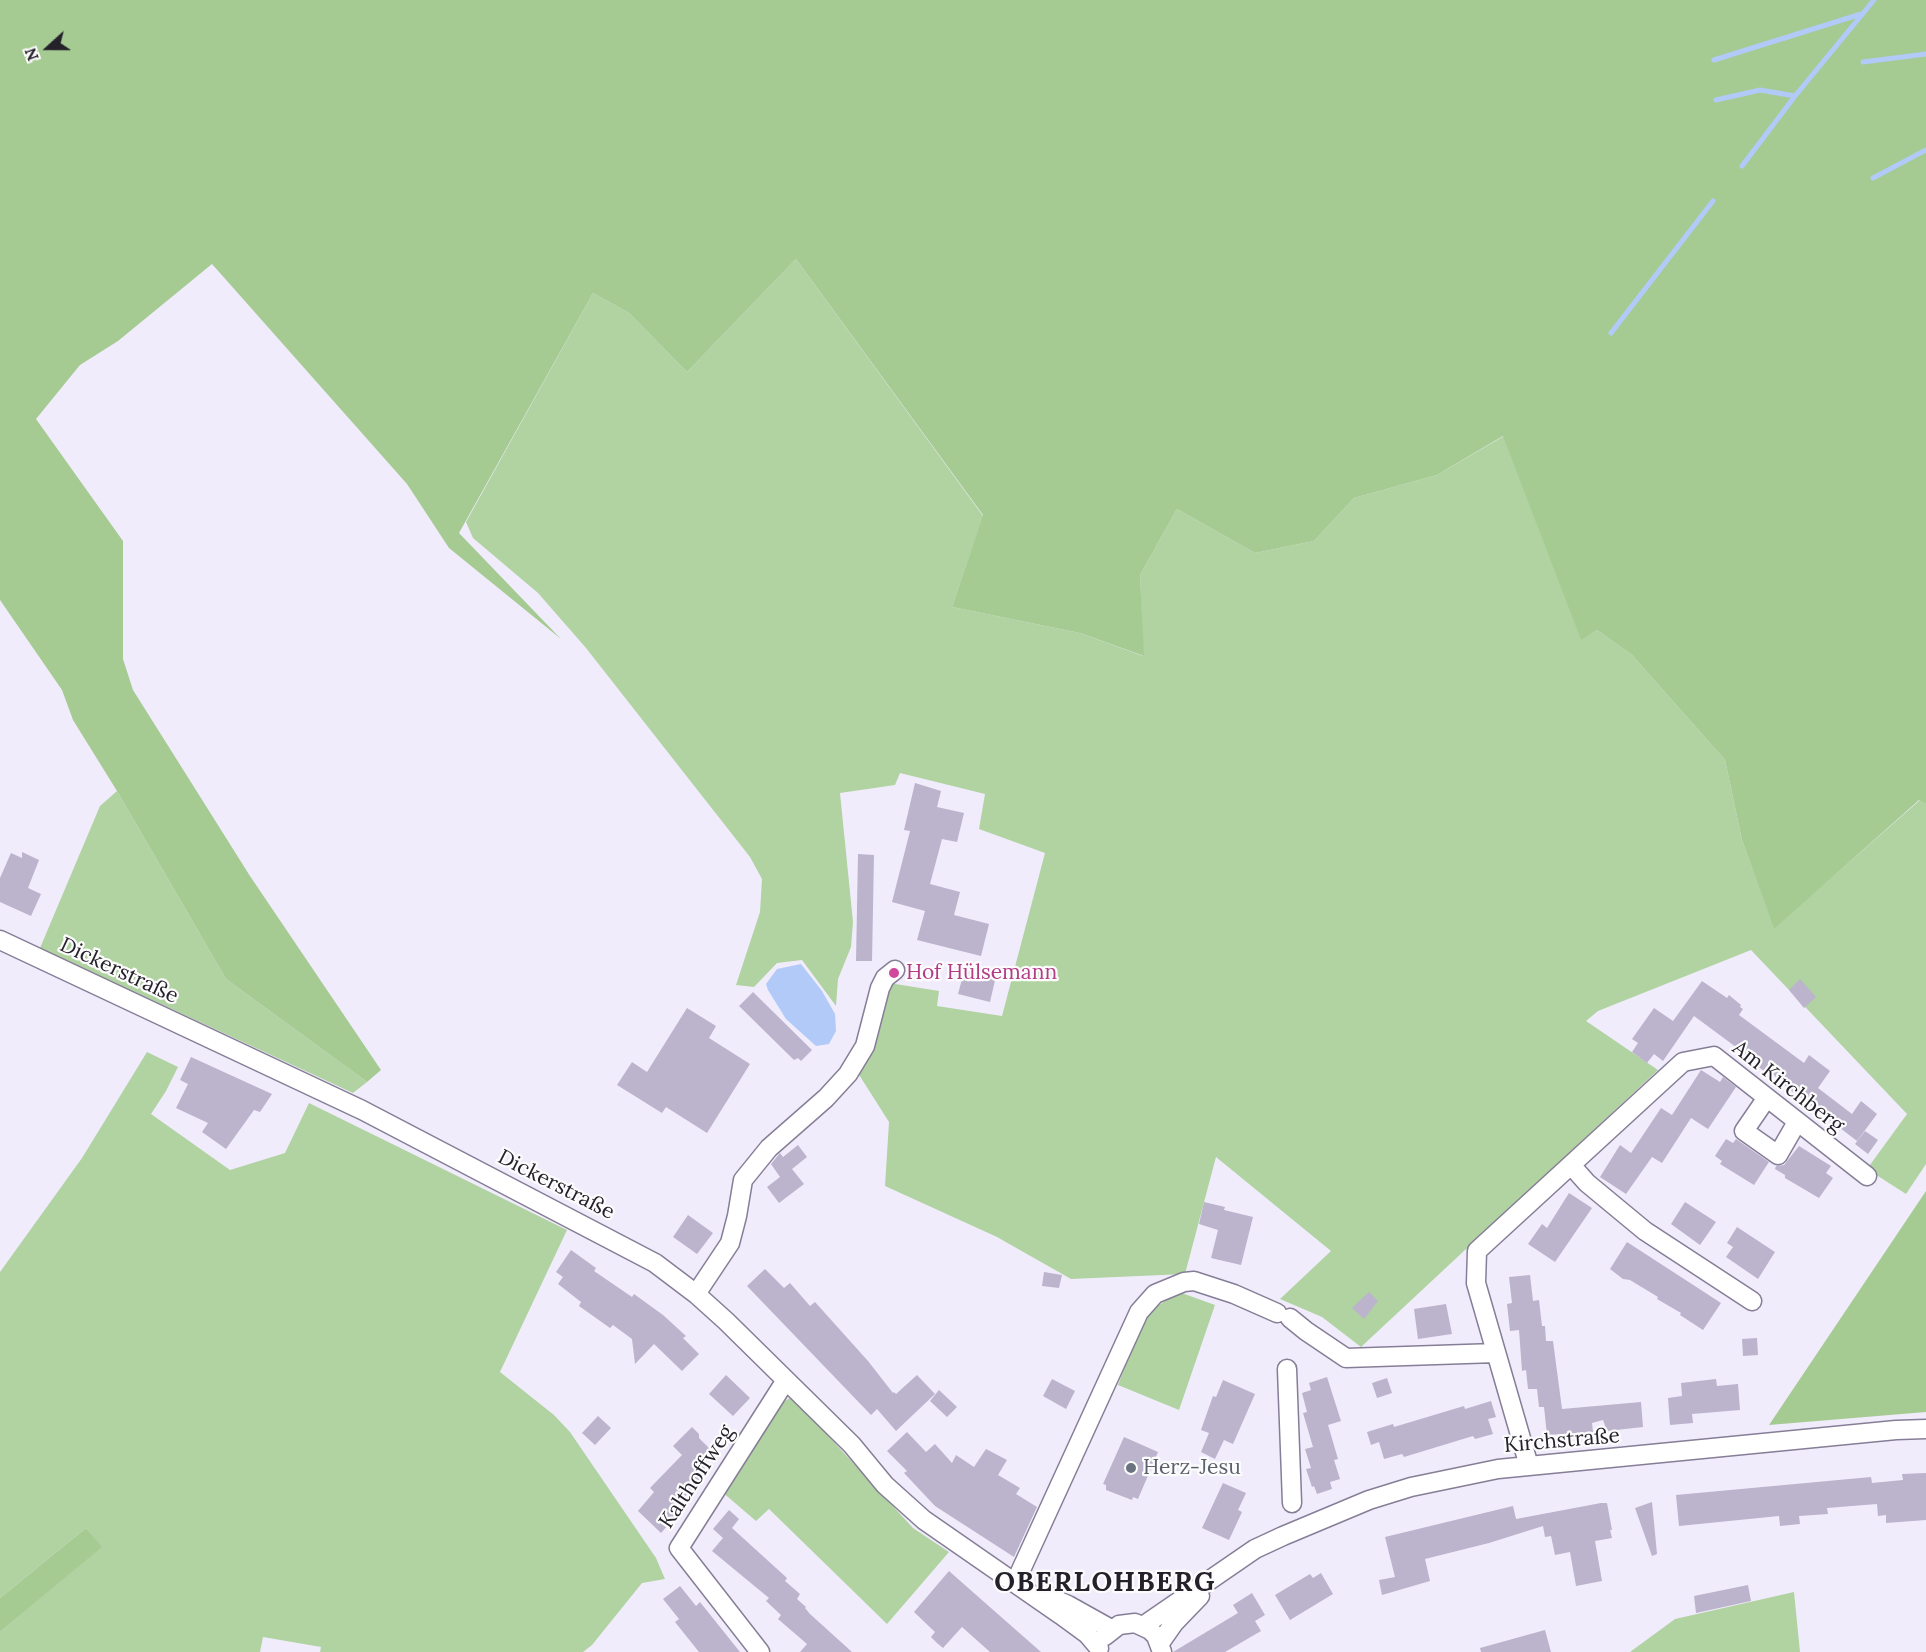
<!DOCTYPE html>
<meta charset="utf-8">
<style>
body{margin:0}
#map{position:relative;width:1926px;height:1652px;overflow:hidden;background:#f1ecfc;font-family:Lora,serif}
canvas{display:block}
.north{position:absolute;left:18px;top:18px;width:60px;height:60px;-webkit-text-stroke:4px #fcfcfc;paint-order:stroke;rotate:249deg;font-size:16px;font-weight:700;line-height:24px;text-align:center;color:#25212b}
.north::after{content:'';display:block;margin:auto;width:21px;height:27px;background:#25212b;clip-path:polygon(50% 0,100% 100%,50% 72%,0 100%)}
</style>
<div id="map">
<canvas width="1926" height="1652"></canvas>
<div class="north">N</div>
</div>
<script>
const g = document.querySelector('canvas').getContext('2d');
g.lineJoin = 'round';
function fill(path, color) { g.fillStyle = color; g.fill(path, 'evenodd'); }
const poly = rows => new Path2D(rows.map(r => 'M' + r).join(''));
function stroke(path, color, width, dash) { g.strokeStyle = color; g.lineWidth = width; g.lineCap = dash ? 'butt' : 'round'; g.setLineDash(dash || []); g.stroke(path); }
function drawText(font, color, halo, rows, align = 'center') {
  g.font = font + ' Lora,serif'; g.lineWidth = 4.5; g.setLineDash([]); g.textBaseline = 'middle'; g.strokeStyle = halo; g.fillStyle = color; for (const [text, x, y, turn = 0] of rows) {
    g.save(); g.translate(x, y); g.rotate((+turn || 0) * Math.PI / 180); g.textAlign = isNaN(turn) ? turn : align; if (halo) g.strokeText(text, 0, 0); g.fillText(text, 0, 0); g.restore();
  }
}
const green = poly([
 [796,259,983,516,952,607,1080,633,1143,656,1140,575,1177,509,1255,553,1314,541,1354,498,1437,475,1504,436,1581,639,1597,630,1632,655,1725,760,1742,840,1774,928,1920,800,1926,804,1926,1164,1906,1194,1867,1169,1907,1114,1751,950,1598,1011,1586,1021,1658,1070,1361,1347,1322,1317,1280,1299,1331,1251,1216,1157,1185,1274,1071,1279,997,1237,885,1186,889,1122,856,1070,889,983,939,991,937,1006,1002,1016,1045,853,979,829,985,794,900,773,895,785,840,793,853,922,851,947,838,979,836,1006,802,960,777,963,754,987,736,985,760,912,762,879,750,857,586,648,538,593,473,538,466,522,593,293,629,313,687,372],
 [117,791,226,979,367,1082,353,1093,40,948,100,806],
 [147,1052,178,1067,166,1091,151,1114,230,1170,285,1153,309,1103,567,1230,500,1372,554,1415,570,1432,656,1558,665,1579,642,1583,592,1645,583,1652,320,1652,321,1647,263,1637,260,1652,0,1652,0,1632,101,1547,86,1528,0,1598,0,1272,82,1158],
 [1179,1292,1215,1305,1179,1410,1118,1385,1144,1315],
 [791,1397,796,1401,913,1528,949,1552,887,1624,769,1509,756,1521,721,1491,772,1415,785,1401],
 [1794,1592,1800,1652,1630,1652,1675,1619]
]);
const forest = poly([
 [0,0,1926,0,1926,804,1919,800,1774,929,1742,840,1725,760,1632,655,1597,630,1581,640,1503,436,1437,475,1354,498,1314,541,1255,553,1177,509,1140,575,1144,656,1080,633,952,607,983,515,796,259,687,372,629,313,593,293,459,533,561,639,449,548,407,484,212,264,118,341,80,365,36,419,123,541,123,659,133,690,250,876,381,1070,367,1082,226,979,117,791,73,720,62,690,0,600],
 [1926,1191,1926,1412,1769,1425],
 [86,1528,102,1547,0,1632,0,1598]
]);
const water = poly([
 [801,964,822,991,835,1014,836,1031,829,1044,816,1046,786,1019,768,990,766,984,777,969]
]);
const stream = poly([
 [1714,60,1861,14],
 [1863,62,1926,54],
 [1716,100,1760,90,1795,96],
 [1742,166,1795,96,1874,0],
 [1873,178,1926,150],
 [1611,333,1713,201]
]);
const building = poly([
 [915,783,941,791,937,807,964,813,957,842,942,839,930,884,960,892,954,915,989,924,981,956,917,940,925,911,892,902,910,831,904,830],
 [22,852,39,860,28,888,41,894,31,916,0,902,0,878,11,853,22,858],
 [858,854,874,855,872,961,856,961],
 [965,968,996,976,990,1002,958,994],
 [1800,979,1816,997,1804,1008,1789,990],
 [1702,981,1727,998,1729,995,1741,1005,1740,1007,1743,1009,1739,1015,1804,1063,1809,1055,1830,1071,1818,1088,1852,1114,1861,1101,1877,1114,1857,1141,1784,1085,1772,1073,1771,1076,1742,1055,1744,1053,1694,1016,1663,1061,1654,1054,1647,1063,1632,1052,1638,1043,1632,1039,1654,1008,1673,1021],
 [753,992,812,1050,801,1061,798,1058,794,1060,739,1006],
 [687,1008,716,1026,709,1038,750,1064,707,1133,666,1107,662,1113,617,1085,632,1062,647,1072],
 [191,1057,272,1094,260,1112,254,1110,226,1149,202,1132,208,1123,176,1108,188,1084,180,1080],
 [1701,1070,1720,1082,1723,1077,1736,1087,1708,1129,1691,1118,1662,1163,1652,1157,1626,1194,1600,1177,1620,1145,1631,1153,1661,1108,1672,1115],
 [1865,1131,1878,1140,1868,1154,1855,1144],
 [1726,1139,1733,1143,1736,1139,1769,1162,1754,1185,1720,1164,1722,1161,1715,1156],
 [798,1145,807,1157,792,1169,804,1184,779,1203,767,1187,780,1177,771,1164,780,1153,783,1157],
 [1799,1146,1831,1166,1826,1173,1833,1178,1819,1198,1785,1178,1785,1175,1775,1169,1776,1166,1784,1165],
 [1569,1193,1592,1208,1555,1262,1528,1244,1542,1224,1547,1228],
 [1204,1202,1225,1207,1224,1210,1253,1217,1241,1265,1211,1258,1218,1230,1199,1224],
 [1685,1202,1716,1222,1700,1245,1671,1224],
 [688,1215,713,1233,697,1254,673,1237],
 [1737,1227,1775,1252,1758,1279,1726,1257,1733,1247,1727,1243],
 [1627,1242,1721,1303,1703,1330,1680,1315,1681,1313,1657,1299,1658,1297,1630,1280,1623,1279,1610,1269],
 [571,1250,596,1268,594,1271,632,1297,634,1294,663,1315,686,1336,683,1338,699,1354,682,1371,654,1344,635,1364,632,1339,613,1325,610,1328,579,1306,581,1302,558,1284,563,1277,556,1272],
 [765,1269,784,1288,790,1283,810,1306,815,1302,868,1361,893,1393,894,1392,896,1394,917,1375,935,1394,896,1431,877,1409,871,1415,747,1286],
 [1044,1272,1062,1275,1059,1288,1042,1286],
 [1530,1275,1533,1301,1539,1300,1542,1326,1545,1326,1546,1341,1553,1341,1562,1409,1641,1402,1643,1427,1607,1431,1603,1420,1592,1423,1593,1432,1547,1435,1544,1407,1539,1407,1537,1389,1528,1389,1526,1370,1522,1371,1519,1330,1510,1331,1507,1304,1512,1303,1509,1277],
 [1369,1292,1378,1301,1364,1319,1352,1308],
 [1446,1304,1452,1334,1418,1339,1414,1309],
 [1757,1338,1758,1355,1743,1356,1742,1339],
 [726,1375,750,1398,733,1416,709,1394],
 [1327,1377,1341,1421,1328,1425,1338,1459,1334,1460,1340,1479,1330,1482,1332,1489,1317,1494,1314,1486,1312,1487,1306,1469,1311,1468,1305,1449,1313,1447,1303,1413,1307,1412,1302,1393,1311,1390,1309,1383],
 [1387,1378,1392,1393,1377,1398,1372,1383],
 [1052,1379,1075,1391,1066,1409,1043,1396],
 [1716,1379,1717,1386,1738,1384,1740,1410,1692,1414,1693,1423,1670,1425,1668,1398,1682,1396,1681,1383],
 [1223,1380,1255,1394,1233,1444,1224,1440,1215,1459,1201,1452,1209,1433,1201,1430,1213,1396,1216,1397],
 [939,1390,957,1407,947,1417,930,1401],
 [1491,1401,1496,1417,1488,1419,1493,1434,1475,1439,1473,1436,1404,1457,1402,1454,1384,1459,1379,1442,1371,1445,1367,1432,1393,1424,1394,1427,1464,1406,1465,1409],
 [598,1416,611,1428,595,1445,582,1433],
 [692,1427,699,1434,699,1438,714,1453,704,1463,707,1466,700,1473,704,1477,673,1509,678,1514,661,1533,638,1511,654,1492,650,1488,682,1455,673,1446],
 [907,1432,926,1452,935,1444,952,1463,956,1455,974,1467,986,1449,1007,1460,998,1475,1020,1488,1016,1494,1037,1507,1014,1557,935,1506,904,1473,907,1471,887,1451],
 [1124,1437,1158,1452,1138,1499,1133,1497,1132,1500,1106,1490,1106,1485,1103,1484],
 [1926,1473,1926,1520,1886,1523,1886,1515,1878,1516,1877,1504,1827,1508,1828,1514,1799,1516,1800,1524,1780,1526,1779,1516,1679,1526,1676,1495,1871,1477,1872,1483,1903,1480,1902,1474],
 [1223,1483,1246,1493,1238,1510,1242,1512,1229,1540,1202,1528],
 [1652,1502,1657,1554,1652,1556,1635,1508],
 [1601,1503,1607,1503,1612,1530,1610,1530,1612,1538,1595,1541,1602,1581,1576,1586,1570,1552,1555,1555,1551,1536,1545,1537,1543,1526,1489,1543,1425,1559,1430,1581,1382,1595,1379,1580,1395,1577,1385,1537,1513,1506,1516,1519],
 [729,1510,739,1519,732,1528,787,1578,785,1581,800,1594,797,1599,806,1607,805,1608,810,1614,852,1652,800,1652,807,1644,778,1619,781,1615,766,1601,769,1598,712,1551,723,1538,713,1529],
 [949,1571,983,1601,1041,1652,990,1652,962,1627,943,1648,937,1643,931,1637,935,1632,914,1612],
 [1321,1573,1333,1594,1290,1620,1275,1595,1310,1574,1313,1578],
 [1748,1585,1751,1601,1696,1613,1694,1596],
 [680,1586,696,1606,700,1602,740,1652,699,1652,675,1622,679,1619,663,1599],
 [1252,1593,1265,1615,1255,1621,1261,1631,1225,1652,1173,1652,1238,1613,1233,1605],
 [1545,1630,1551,1652,1481,1652,1480,1648]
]);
const minor = poly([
 [0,940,362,1110,655,1263,696,1294,726,1321,852,1445,885,1485,924,1520,1061,1615,1087,1634,1099,1648],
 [1766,1099,1744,1131,1778,1155,1797,1122],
 [1571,1165,1587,1183,1645,1231,1752,1301],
 [696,1294,730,1243,737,1216,743,1180,769,1148,826,1098,848,1074,865,1046,880,988,885,978,895,970],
 [1290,1318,1306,1331,1346,1358,1496,1353],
 [1287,1369,1292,1503],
 [1529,1466,1476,1283,1477,1251,1683,1062,1714,1056,1867,1176],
 [1015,1583,1139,1312,1155,1294,1184,1282,1194,1281,1234,1294,1277,1313],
 [1050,1597,1068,1605,1111,1629],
 [1143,1626,1255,1549,1283,1536,1369,1500,1411,1487,1498,1469,1896,1430,1926,1429],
 [1105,1636,1119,1625,1135,1623,1150,1630,1156,1636,1162,1652],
 [1160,1643,1174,1623,1200,1596],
 [760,1652,679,1548,786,1380]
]);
const markers = [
 [894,973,6,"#d1479c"],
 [1131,1468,6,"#6b7280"]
];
const streetNames = [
 ["Dickerstraße",119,971,25],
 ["Am Kirchberg",1788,1087,38],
 ["Dickerstraße",556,1185,27],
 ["Kirchstraße",1562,1441,-5],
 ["Kalthoffweg",697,1477,-57]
];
const hotelNames = [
 ["Hof Hülsemann",906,973]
];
const worshipNames = [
 ["Herz-Jesu",1143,1468]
];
const districtNames = [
 ["OBERLOHBERG",1105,1583]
];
fill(green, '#b0d3a1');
fill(forest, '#a5cb93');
fill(water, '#b1caf7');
stroke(stream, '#b1caf7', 5);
fill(building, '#bcb3cc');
stroke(minor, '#867e96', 21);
stroke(minor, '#fff', 18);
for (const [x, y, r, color] of markers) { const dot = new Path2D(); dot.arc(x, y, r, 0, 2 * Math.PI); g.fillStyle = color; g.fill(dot); stroke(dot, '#fcfcfc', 2); }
drawText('21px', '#25212b', '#fcfcfc', streetNames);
drawText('21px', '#b23c85', '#fcfcfc', hotelNames, 'left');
drawText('21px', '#5b616d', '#fcfcfc', worshipNames, 'left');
g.letterSpacing = '1.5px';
drawText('bold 27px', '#25212b', '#fcfcfc', districtNames);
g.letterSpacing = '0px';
</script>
